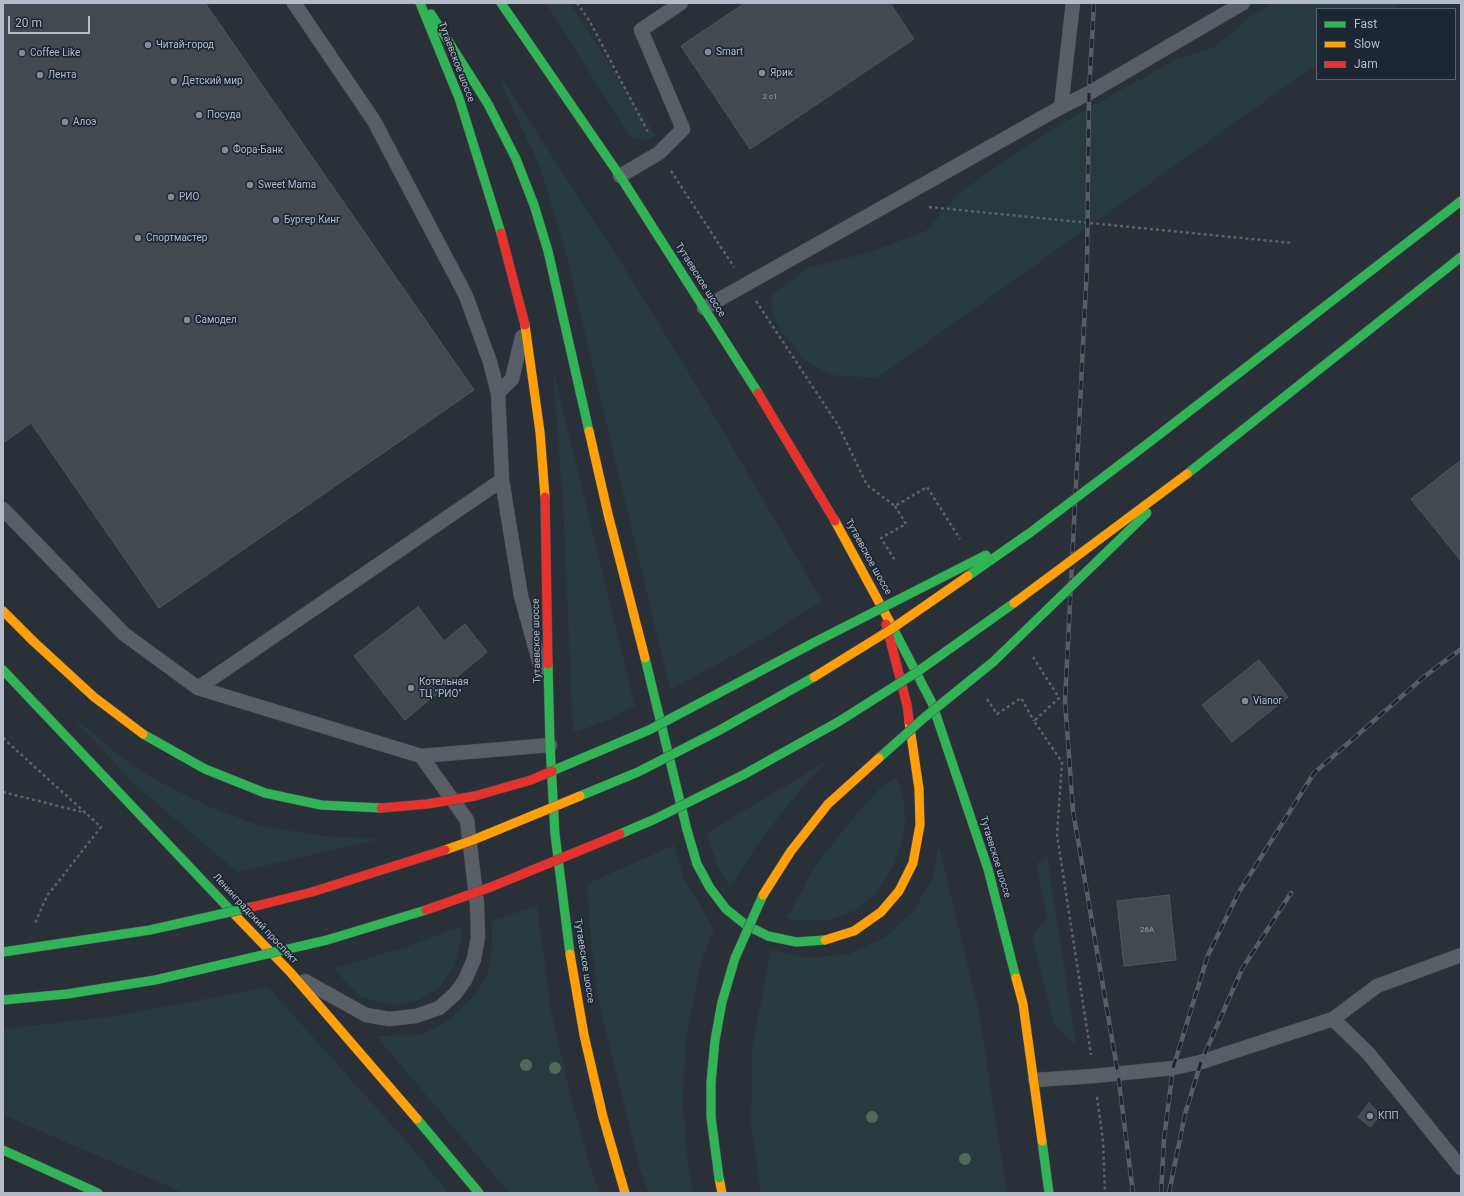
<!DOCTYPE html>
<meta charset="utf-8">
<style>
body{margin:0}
#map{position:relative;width:1464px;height:1196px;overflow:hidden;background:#2a3038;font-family:Roboto,sans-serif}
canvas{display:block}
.frame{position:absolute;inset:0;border:4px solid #b4bcc9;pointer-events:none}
.legend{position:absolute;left:1316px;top:8px;width:140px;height:72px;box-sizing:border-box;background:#1d2633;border:1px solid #59626f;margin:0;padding:5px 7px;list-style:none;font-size:12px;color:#b4bcc9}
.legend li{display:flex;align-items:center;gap:8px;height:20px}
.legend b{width:20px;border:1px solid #59626f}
.scale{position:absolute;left:8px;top:16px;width:82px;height:18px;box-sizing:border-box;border:2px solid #b4bcc9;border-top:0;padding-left:5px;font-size:12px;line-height:14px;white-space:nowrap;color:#b4bcc9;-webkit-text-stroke:3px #1d2633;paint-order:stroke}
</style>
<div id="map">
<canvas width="1464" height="1196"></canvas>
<div class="frame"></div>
<ul class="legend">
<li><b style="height:5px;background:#30b455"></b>Fast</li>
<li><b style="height:5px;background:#ff9f0a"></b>Slow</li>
<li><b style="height:5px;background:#e5322d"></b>Jam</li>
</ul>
<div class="scale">20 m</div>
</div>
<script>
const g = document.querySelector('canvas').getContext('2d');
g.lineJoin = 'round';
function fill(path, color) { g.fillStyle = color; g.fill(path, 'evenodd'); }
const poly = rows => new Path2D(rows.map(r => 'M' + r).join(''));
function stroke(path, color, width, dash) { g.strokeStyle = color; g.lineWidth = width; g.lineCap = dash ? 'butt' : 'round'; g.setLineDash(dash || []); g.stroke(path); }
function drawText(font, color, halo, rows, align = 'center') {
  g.font = font + ' Roboto,sans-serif'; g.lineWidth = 3.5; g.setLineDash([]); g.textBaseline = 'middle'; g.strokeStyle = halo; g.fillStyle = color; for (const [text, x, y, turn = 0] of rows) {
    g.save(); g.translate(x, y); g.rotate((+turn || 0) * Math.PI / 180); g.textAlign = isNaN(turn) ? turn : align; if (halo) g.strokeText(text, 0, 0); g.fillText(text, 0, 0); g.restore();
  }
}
const green = poly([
 [546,3,570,3,656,136,645,140,630,137],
 [1274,3,1402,3,1394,9,1317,9,1317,64,877,378,831,375,803,360,773,317,771,295,810,267,867,253,926,231,959,193,1016,153,1079,113,1177,59,1215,47,1252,15],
 [499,74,634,283,701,393,822,601,756,643,670,690,565,250,540,167,507,96],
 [553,370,635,706,608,720,573,733,563,504],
 [67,712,130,764,171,788,215,809,261,826,323,836,380,839,237,872,135,785],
 [832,758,810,779,783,811,755,848,730,888,717,864,706,833],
 [897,777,904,800,905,821,903,838,893,867,876,894,856,910,830,920,805,921,787,918,815,866,848,824,880,788],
 [674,845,684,878,714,929,701,963,686,1039,683,1100,687,1153,693,1193,649,1193,640,1169,598,999,591,940,587,884],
 [939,846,978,1007,1007,1193,761,1193,751,1123,752,1048,771,950,808,958,850,954,887,936,914,910,932,879],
 [1047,856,1076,1045,1054,1025,1032,936,1047,918,1036,864],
 [537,905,551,1010,570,1093,590,1166,600,1193,509,1193,376,1036,421,1035,449,1020,475,996,488,972,492,948,492,921],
 [460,927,463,936,454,966,440,987,419,1000,400,1005,378,1002,361,997,348,985,334,968,400,949],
 [268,987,400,1134,449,1193,184,1193,3,1115,3,1029,116,1016]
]);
const building = poly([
 [3,3,205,3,474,390,159,608,31,423,3,443,3,3],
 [745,3,890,3,914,39,750,149,681,46,745,3],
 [1461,460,1461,561,1411,499,1461,460],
 [418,607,444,641,465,624,487,652,405,720,354,656,418,607],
 [1259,660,1288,697,1232,742,1202,705,1259,660],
 [1169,895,1176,960,1124,966,1117,901,1169,895],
 [1369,1103,1381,1115,1370,1127,1358,1117,1369,1103]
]);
const path = poly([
 [577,3,589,20,649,134],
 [671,171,734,267],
 [929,207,1292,243],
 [756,301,838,425,867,485,895,506,927,487,960,539],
 [895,506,906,524,881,538,896,562],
 [1033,657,1059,698,1034,721,1062,762,1057,835,1091,1055],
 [987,699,997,714,1021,698,1034,721],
 [3,738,101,827,47,896,35,923],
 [3,792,86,813],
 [1097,1097,1103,1141,1105,1193]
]);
const lane = poly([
 [1061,107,1073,3],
 [620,176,659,153,683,129,641,30,681,3],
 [704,308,1061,107,1089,93,1243,3],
 [498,393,512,379,522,337],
 [502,480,521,596,542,672],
 [3,509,124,634,198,688,421,756,550,745],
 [198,688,502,480,498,393,490,362,466,296,374,121,294,3],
 [305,981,366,1015,389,1019,416,1016,439,1008,455,994,465,980,474,959,478,937,477,904,467,820,421,756],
 [1333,1019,1377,986,1461,955],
 [1035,1080,1094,1076,1173,1068,1201,1062,1333,1019,1368,1053,1461,1168]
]);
const fast = poly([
 [420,3,459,98,501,233],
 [501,3,620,176,758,393],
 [431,14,488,104,516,159,534,205,548,251,589,431],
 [1151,441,1461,201],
 [1187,474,1461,257],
 [893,628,932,703,988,869,1016,978],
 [645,658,687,830,697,864,710,888,726,909,746,925,768,936,796,942,825,940],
 [548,664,550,745,555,834,570,954],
 [3,670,236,916],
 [417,1119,479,1193],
 [1042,1141,1049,1193],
 [3,1150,98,1193]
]);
const slow = poly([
 [525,325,540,432,545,497],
 [589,431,608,514,645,658],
 [835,521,893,628],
 [3,611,33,641],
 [236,916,291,973,417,1119],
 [825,940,854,931,881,912,899,891,913,863,920,825,919,789,909,721],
 [570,954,584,1035,603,1117,625,1193],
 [1016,978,1023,1004,1042,1141],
 [719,1178,722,1193]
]);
const jam = poly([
 [501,233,525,325],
 [758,393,835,521],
 [545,497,548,664],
 [886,624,907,705,909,721]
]);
const rail = poly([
 [1094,3,1089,93,1087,267,1065,701,1073,811,1118,1074,1133,1193],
 [1161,1193,1164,1139,1173,1068,1208,955,1239,892,1314,773,1425,676,1461,649],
 [1169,1193,1185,1114,1201,1062,1242,969,1291,893]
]);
const fastBridge = poly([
 [968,576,1031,532,1151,441],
 [143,734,205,769,265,793,321,805,381,808],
 [879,758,925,717,993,662,1147,513],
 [552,771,649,730,815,642,986,555],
 [580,796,638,772,718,731,814,677],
 [620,834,655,819,743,775,838,722,917,672,1014,603],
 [3,952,150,930,252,907],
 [3,1000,67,994,155,980,327,940,426,910],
 [719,1178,711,1117,711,1083,715,1040,722,1002,735,958,763,895]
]);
const slowBridge = poly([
 [1014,603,1187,474],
 [33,641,94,697,143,734],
 [814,677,890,630,968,576],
 [445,850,473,840,580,796],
 [763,895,791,851,828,804,879,758]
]);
const jamBridge = poly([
 [381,808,427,804,475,796,531,780,552,771],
 [252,907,312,892,445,850],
 [426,910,491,887,620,834]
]);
const trees = [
 [526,1065],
 [555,1068],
 [872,1117],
 [965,1159]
];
const markers = [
 [148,45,4,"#848b96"],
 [708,52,4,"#848b96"],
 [22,53,4,"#848b96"],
 [762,73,4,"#848b96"],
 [40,75,4,"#848b96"],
 [174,81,4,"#848b96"],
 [199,115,4,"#848b96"],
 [65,122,4,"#848b96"],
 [225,150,4,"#848b96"],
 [250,185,4,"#848b96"],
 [171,197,4,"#848b96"],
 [276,220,4,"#848b96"],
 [138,238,4,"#848b96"],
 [187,320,4,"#848b96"],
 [411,688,4,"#848b96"],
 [1245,701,4,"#848b96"],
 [1370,1116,4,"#848b96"]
];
const numberNames = [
 ["2 с1",770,97],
 ["26А",1147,930]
];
const poiNames = [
 ["Читай-город",156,45],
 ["Smart",716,52],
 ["Coffee Like",30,53],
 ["Ярик",770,73],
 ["Лента",48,75],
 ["Детский мир",182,81],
 ["Посуда",207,115],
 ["Алоэ",73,122],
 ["Фора-Банк",233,150],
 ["Sweet Mama",258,185],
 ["РИО",179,197],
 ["Бургер Кинг",284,220],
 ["Спортмастер",146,238],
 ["Самодел",195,320],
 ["Котельная",419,682],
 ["ТЦ \"РИО\"",419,694],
 ["Vianor",1253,701],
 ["КПП",1378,1116]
];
const streetNames = [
 ["Тутаевское шоссе",456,62,69],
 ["Тутаевское шоссе",700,280,58],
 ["Тутаевское шоссе",868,557,61],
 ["Тутаевское шоссе",537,641,-91],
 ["Тутаевское шоссе",995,857,73],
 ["Ленинградский проспект",255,919,47],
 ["Тутаевское шоссе",584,961,81]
];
fill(green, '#273a3e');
fill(building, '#444950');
stroke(building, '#52575f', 1);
stroke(lane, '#484c53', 15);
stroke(fast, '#484c53', 10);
stroke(slow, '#484c53', 10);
stroke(jam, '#484c53', 10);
stroke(path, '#5d636a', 2.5, [3, 3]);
stroke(lane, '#5a5e66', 14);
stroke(fast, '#30b455', 9);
stroke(slow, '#ff9f0a', 9);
stroke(jam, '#e5322d', 9);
stroke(rail, '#595d64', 4.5);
stroke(rail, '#1d2633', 3, [9]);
stroke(fastBridge, '#484c55', 10, []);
stroke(slowBridge, '#484c55', 10, []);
stroke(jamBridge, '#484c55', 10, []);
stroke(fastBridge, '#30b455', 9);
stroke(slowBridge, '#ff9f0a', 9);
stroke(jamBridge, '#e5322d', 9);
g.fillStyle = '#4e6a5a';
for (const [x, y] of trees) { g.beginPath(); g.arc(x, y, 6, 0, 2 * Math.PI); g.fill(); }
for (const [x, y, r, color] of markers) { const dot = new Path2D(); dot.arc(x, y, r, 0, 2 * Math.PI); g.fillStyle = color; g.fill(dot); stroke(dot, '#1d2633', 1.5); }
drawText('8px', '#989fab', null, numberNames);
drawText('10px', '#b4bcc9', '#1d2633', poiNames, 'left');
drawText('10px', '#b4bcc9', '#1d2633', streetNames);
</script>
